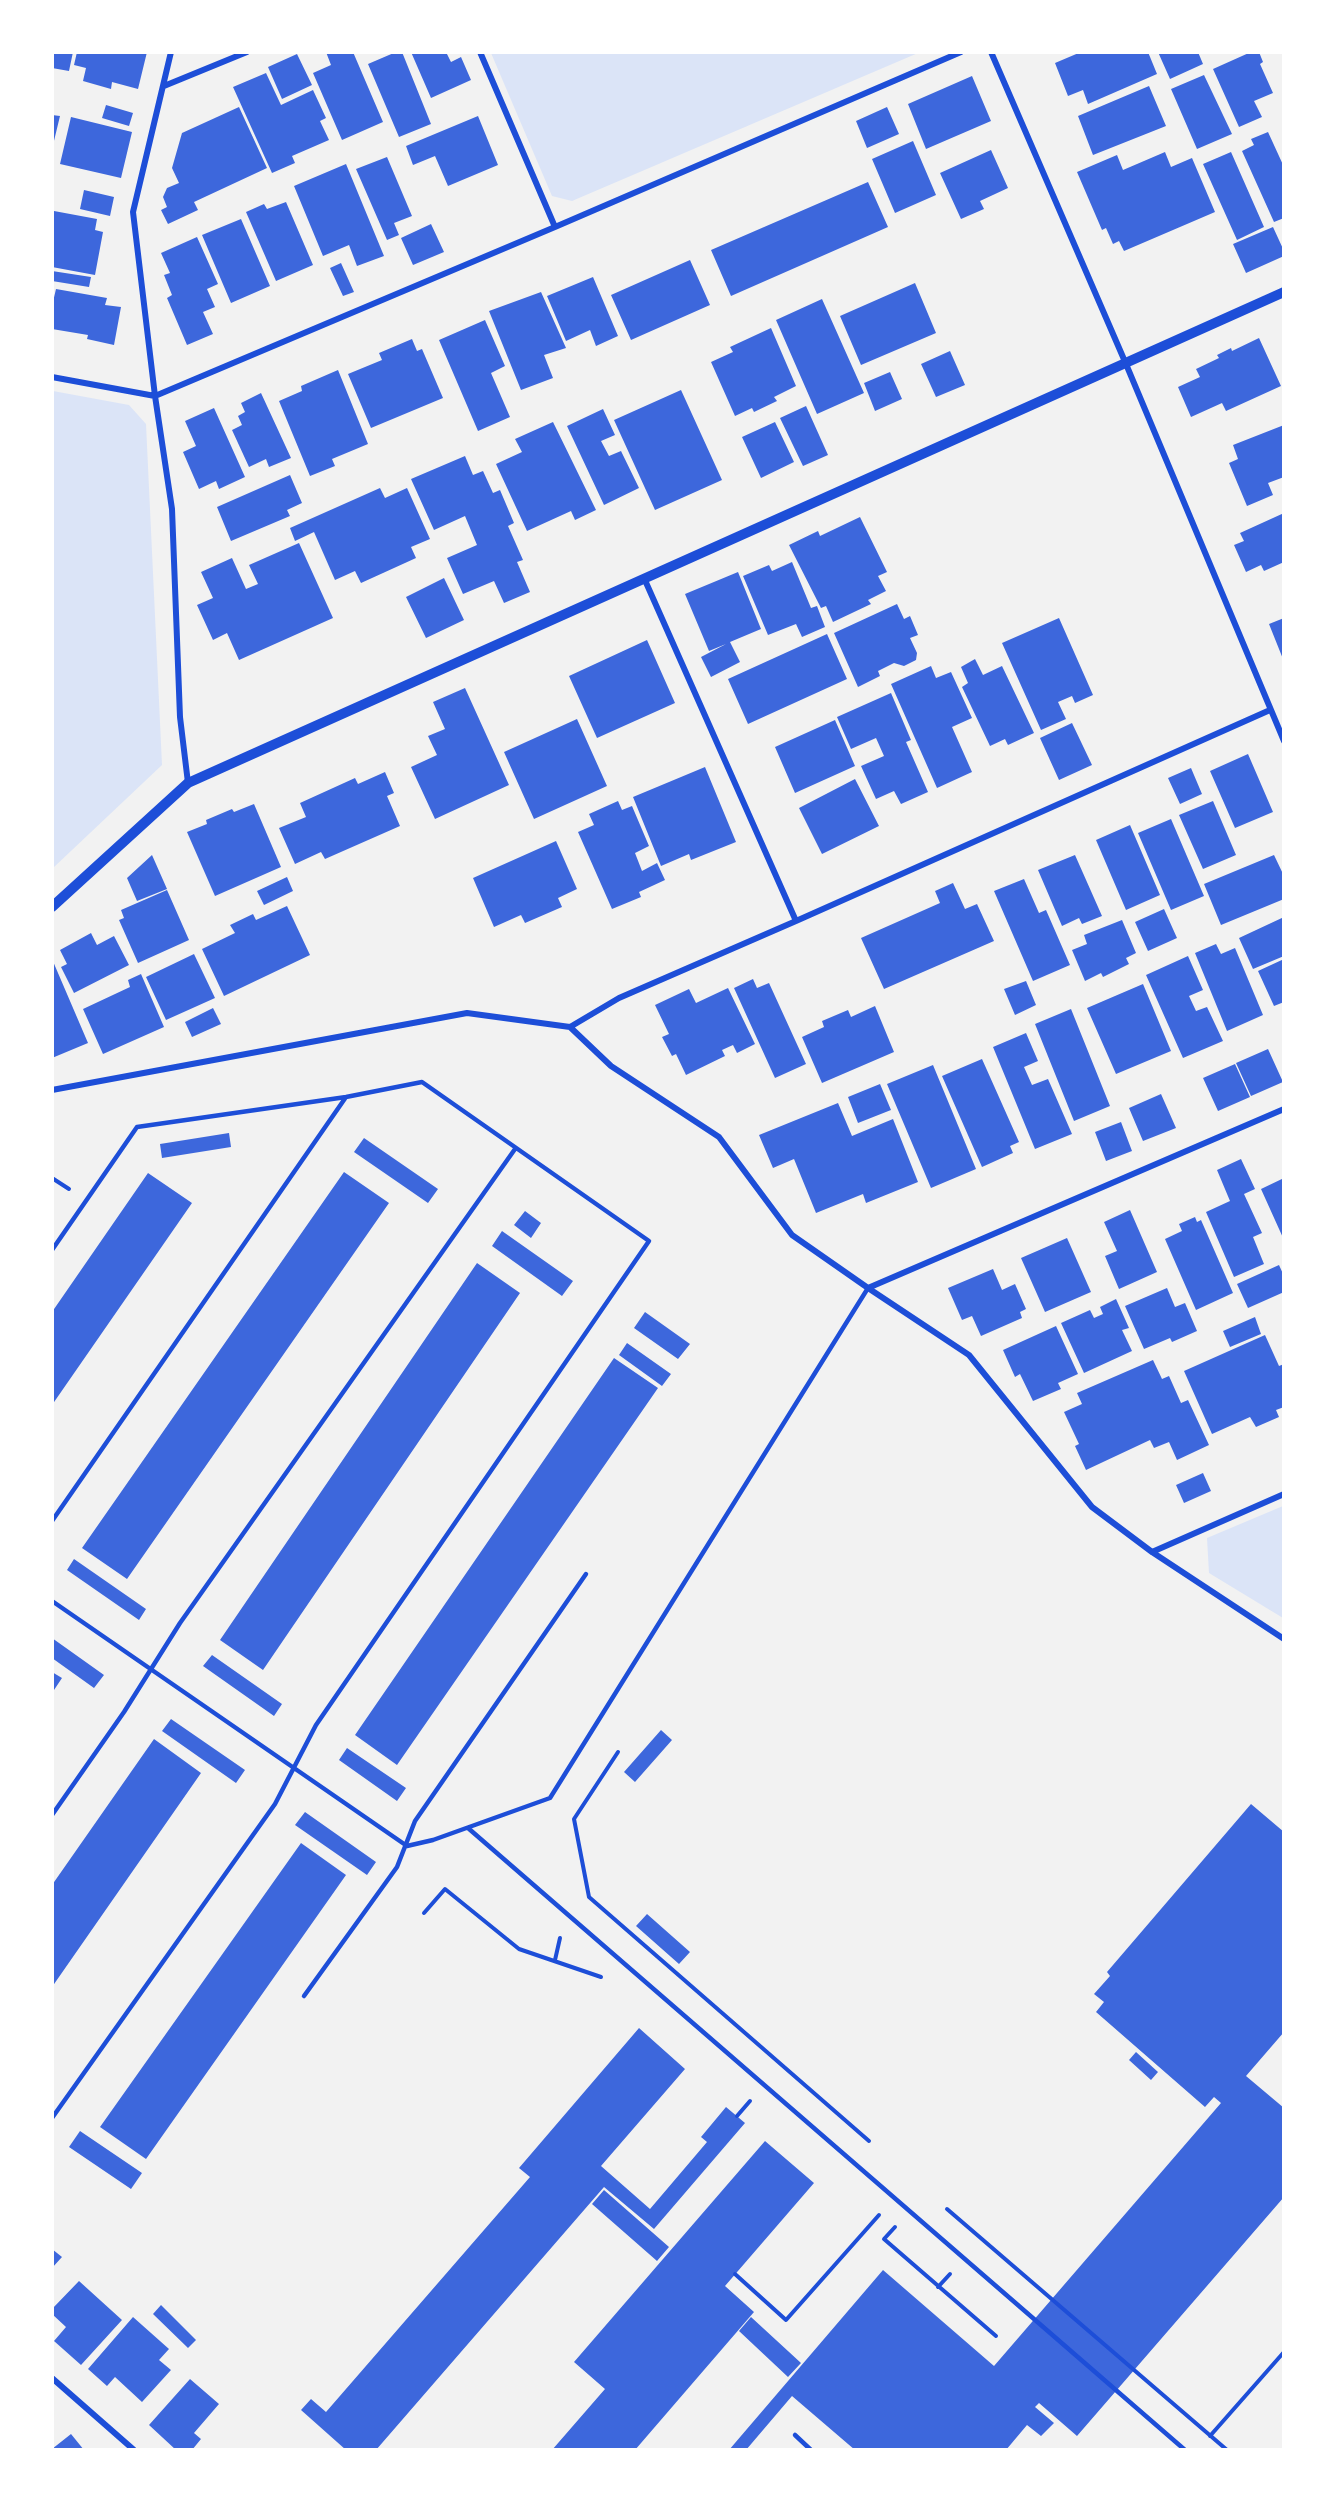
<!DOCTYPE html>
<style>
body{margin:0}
#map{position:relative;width:1336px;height:2502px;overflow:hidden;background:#f2f2f2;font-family:"Varela Round",sans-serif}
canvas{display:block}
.frame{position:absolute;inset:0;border:54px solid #fff;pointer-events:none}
</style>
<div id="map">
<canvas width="1336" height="2502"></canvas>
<div class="frame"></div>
</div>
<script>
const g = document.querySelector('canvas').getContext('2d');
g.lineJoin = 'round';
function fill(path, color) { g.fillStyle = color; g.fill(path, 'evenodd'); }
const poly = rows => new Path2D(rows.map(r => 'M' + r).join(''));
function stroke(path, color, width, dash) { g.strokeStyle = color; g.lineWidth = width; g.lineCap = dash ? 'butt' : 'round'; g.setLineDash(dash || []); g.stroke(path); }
const green = poly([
 [491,53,918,53,572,201,552,196],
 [53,391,129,405,146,424,162,765,53,868],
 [1283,1506,1283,1618,1209,1573,1207,1538]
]);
const building = poly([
 [52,52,73,52,69,71,52,68],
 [77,52,147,52,138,89,112,82,111,89,83,81,86,68,74,65],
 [326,52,353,52,383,122,342,140,313,73,331,65],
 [396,52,402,52,431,124,399,137,368,64],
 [411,52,446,52,451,62,461,57,471,80,431,98],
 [1081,52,1148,52,1157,74,1088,104,1083,90,1068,96,1055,63],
 [1158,52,1198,52,1203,64,1170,79],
 [1251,52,1259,52,1263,62,1260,64,1273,93,1254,101,1262,117,1239,127,1213,69],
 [297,54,312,85,282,99,268,67],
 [266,73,281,105,313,90,326,118,320,121,329,140,292,156,295,163,272,173,233,87],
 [1204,75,1232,134,1197,149,1171,89],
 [972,76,991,121,926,149,908,104],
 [1149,86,1166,126,1093,155,1078,116],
 [106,105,133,113,129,126,102,118],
 [239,107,267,168,194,202,198,210,168,224,161,210,167,207,163,197,167,188,179,183,172,168,182,133],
 [887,107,899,134,867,148,856,121],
 [52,115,60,116,53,145,52,145],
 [478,116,498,165,448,186,435,156,413,165,406,146],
 [71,117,132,132,121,178,60,164],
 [1268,132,1284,167,1284,218,1274,222,1242,151,1254,145,1251,139],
 [913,141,936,195,895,213,872,159],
 [991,150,1008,188,980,201,984,209,961,219,940,173],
 [1165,152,1171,167,1192,158,1215,212,1124,251,1119,241,1113,244,1106,228,1102,230,1077,172,1117,155,1123,170],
 [1231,152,1264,227,1237,240,1203,164],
 [387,157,412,216,394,223,399,235,387,240,356,169],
 [346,164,384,256,357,266,349,245,323,256,294,186],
 [868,182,888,227,731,296,711,250],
 [84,190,114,197,110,216,80,209],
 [286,202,313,265,276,281,246,212,264,204,267,209],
 [54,211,97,219,95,230,103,232,95,275,52,267],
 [241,219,270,286,231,303,202,235],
 [431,224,444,252,413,265,401,238],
 [1273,227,1284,251,1284,256,1246,273,1233,244],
 [197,237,218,284,207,289,215,307,203,312,213,334,187,345,167,298,172,295,164,275,170,273,161,253],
 [690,260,710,305,631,340,611,295],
 [341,263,354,292,343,296,330,268],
 [52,271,91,277,89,287,52,281],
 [593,277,618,336,596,346,590,330,566,341,547,296],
 [915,283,936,333,861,365,840,316],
 [56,289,107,298,105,305,121,307,114,345,87,339,88,335,52,329,52,306],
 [541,292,566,348,544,355,553,378,521,390,489,311],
 [822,299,864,393,817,414,776,320],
 [485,320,505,366,491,373,510,417,478,431,439,340],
 [771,328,796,386,774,397,777,401,754,412,752,408,735,416,711,362,733,352,730,347],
 [1259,338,1281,386,1226,411,1222,403,1191,417,1178,387,1200,377,1196,369,1219,358,1217,355,1231,348,1232,351],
 [412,339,417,351,422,349,443,398,371,428,348,374,382,360,379,353],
 [950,351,965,385,936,397,921,364],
 [338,370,368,444,332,459,335,466,310,476,279,401,302,391,301,386],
 [890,372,902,399,875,411,864,383],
 [681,390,722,480,655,510,614,420],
 [261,393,291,458,269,467,266,459,249,467,232,430,242,425,238,416,245,412,241,403],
 [806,406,828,455,803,466,780,418],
 [214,408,245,477,219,489,216,481,199,489,183,452,196,446,185,421],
 [603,409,615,435,601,441,609,456,621,451,639,488,604,505,567,426],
 [553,422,596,510,575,520,571,511,527,531,496,464,522,452,515,439],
 [775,422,794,462,761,478,742,437],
 [1284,425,1284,477,1268,483,1273,495,1247,506,1229,463,1238,459,1233,445],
 [465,456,473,475,483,471,493,493,500,490,514,523,508,526,523,560,517,562,530,592,504,603,494,581,463,594,447,558,477,545,465,516,434,530,411,479],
 [290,475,302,503,287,510,290,516,231,541,217,507],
 [380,488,385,498,407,488,430,539,411,547,416,558,361,583,355,571,335,580,314,532,295,541,290,528],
 [1284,513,1284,562,1264,571,1261,565,1246,572,1234,545,1244,541,1240,533],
 [860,517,887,572,878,576,886,591,868,600,871,604,833,622,826,606,821,608,789,545,818,531,820,536],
 [299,543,333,618,239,660,227,633,213,640,197,605,213,598,201,572,232,558,246,589,258,584,249,565],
 [792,562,811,608,817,606,825,627,802,637,796,624,768,635,743,576,769,565,772,571],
 [738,572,761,629,730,642,740,662,711,677,701,657,726,644,709,651,685,594],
 [444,578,464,620,426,638,406,597],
 [897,604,904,619,910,616,918,635,910,638,917,653,916,660,904,666,894,663,878,671,880,676,858,687,834,633],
 [1059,618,1093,695,1075,703,1072,696,1058,702,1066,719,1041,730,1002,643],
 [1284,618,1284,659,1283,659,1269,624],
 [827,634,847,679,748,724,728,679],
 [647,640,675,703,597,738,569,676],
 [975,659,983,675,1002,666,1034,733,1008,745,1005,739,990,746,962,687,968,683,961,667],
 [931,666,936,678,951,672,972,718,952,727,972,772,937,788,891,684],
 [465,688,509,785,435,819,411,767,437,755,428,736,445,729,433,702],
 [891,693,911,740,906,742,928,792,901,804,894,791,876,799,861,766,884,756,876,738,851,749,837,717],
 [577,719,607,786,534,819,504,752],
 [835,720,855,766,795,793,775,747],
 [1072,723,1092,765,1059,780,1040,738],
 [1248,754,1273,812,1235,828,1210,771],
 [705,767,736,842,691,860,689,854,661,866,633,797],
 [1191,768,1202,794,1180,804,1168,778],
 [385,772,394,793,387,796,400,826,325,859,321,852,295,864,279,828,306,817,300,803,355,778,358,784],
 [855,779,879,826,822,854,799,808],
 [618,801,622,810,632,806,649,846,635,853,642,871,657,863,665,880,639,892,641,897,612,909,578,832,594,825,589,814],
 [1213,801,1236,855,1203,869,1179,815],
 [254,804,281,867,215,896,187,832,207,824,206,820,232,809,234,812],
 [1171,819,1204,896,1171,910,1138,833],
 [1130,825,1160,895,1126,910,1096,840],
 [556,841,577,889,558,898,562,907,525,923,521,915,494,927,473,878],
 [152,855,167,889,137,901,127,878],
 [1075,855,1102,916,1082,924,1079,918,1062,926,1038,870],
 [1274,855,1284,876,1284,899,1221,925,1204,884],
 [287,877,293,891,264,905,257,891],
 [1024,879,1039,913,1046,910,1070,965,1033,981,994,891],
 [953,883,965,909,977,904,994,941,884,989,861,938,940,903,935,891],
 [167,890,189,940,138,963,119,920,124,918,121,910],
 [287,906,310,955,224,996,202,949,235,933,230,925,253,914,256,920],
 [1164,909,1177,938,1148,951,1135,922],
 [1284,917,1284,956,1253,969,1239,938],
 [1122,920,1136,953,1126,958,1129,964,1103,977,1101,973,1085,981,1072,950,1087,944,1084,935],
 [91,933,97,945,114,936,129,965,74,993,61,967,67,964,60,950],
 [1216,944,1221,954,1235,948,1263,1015,1227,1031,1195,953],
 [194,954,215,998,166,1020,146,977],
 [1188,956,1203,990,1189,996,1196,1011,1207,1007,1223,1041,1183,1058,1146,975],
 [52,959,88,1043,52,1058],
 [1284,959,1284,1002,1274,1006,1258,971],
 [141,974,164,1027,103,1054,83,1009,130,987,128,980],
 [753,979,757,988,769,983,806,1064,775,1078,734,988],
 [1026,981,1036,1005,1015,1015,1004,989],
 [1143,984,1171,1051,1116,1074,1087,1008],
 [728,988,755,1044,737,1053,733,1045,722,1050,725,1056,686,1075,676,1054,672,1056,662,1037,669,1034,655,1005,689,989,696,1003],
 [875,1006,894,1052,822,1083,802,1037,824,1027,822,1021,848,1010,851,1017],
 [213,1008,221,1024,192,1037,185,1022],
 [1071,1009,1110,1106,1074,1121,1035,1024],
 [1026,1033,1038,1061,1024,1067,1032,1085,1048,1079,1072,1134,1035,1149,993,1047],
 [1268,1049,1283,1082,1251,1096,1236,1063],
 [982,1059,1019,1142,1010,1146,1013,1153,982,1167,942,1076],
 [1235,1064,1250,1097,1218,1111,1203,1078],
 [933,1065,976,1169,931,1188,887,1084],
 [880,1084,891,1110,858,1123,848,1097],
 [1161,1094,1176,1128,1143,1141,1129,1108],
 [838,1103,852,1136,893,1119,918,1182,866,1203,863,1194,816,1213,794,1159,773,1168,759,1135],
 [1121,1122,1132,1151,1106,1161,1095,1132],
 [229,1133,231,1147,162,1158,160,1144],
 [364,1138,438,1189,428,1203,354,1152],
 [1241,1159,1255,1189,1244,1194,1262,1233,1253,1237,1264,1264,1234,1277,1206,1212,1230,1201,1217,1170],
 [344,1172,389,1203,127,1579,82,1548],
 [148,1173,192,1203,52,1405,52,1312],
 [1284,1178,1284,1240,1261,1189],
 [1130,1210,1157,1272,1119,1289,1105,1256,1117,1251,1104,1222],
 [525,1211,541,1223,531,1238,514,1225],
 [1195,1217,1197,1222,1201,1220,1233,1293,1196,1310,1165,1239,1182,1231,1179,1224],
 [502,1231,573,1281,562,1296,492,1246],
 [1067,1238,1091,1292,1045,1312,1021,1258],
 [477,1263,520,1293,263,1670,220,1640],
 [1279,1265,1284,1276,1284,1292,1248,1308,1237,1284],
 [993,1269,1002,1290,1015,1284,1026,1309,1020,1312,1022,1318,981,1336,972,1316,962,1320,948,1288],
 [1167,1288,1175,1307,1185,1303,1197,1331,1172,1342,1170,1338,1144,1349,1125,1306],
 [1116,1299,1129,1328,1122,1330,1132,1351,1084,1373,1061,1323,1090,1310,1094,1318,1103,1314,1100,1307],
 [645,1312,690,1344,678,1359,634,1328],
 [1255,1317,1261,1334,1230,1347,1223,1331],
 [1056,1326,1078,1374,1058,1383,1061,1389,1033,1401,1020,1374,1015,1377,1003,1350],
 [1265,1335,1279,1366,1284,1364,1284,1407,1276,1410,1279,1417,1256,1427,1250,1417,1212,1434,1184,1371],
 [627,1343,671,1374,662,1386,619,1355],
 [614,1358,658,1388,397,1765,355,1735],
 [1153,1360,1162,1379,1169,1376,1181,1403,1188,1400,1209,1445,1177,1460,1169,1442,1154,1448,1150,1440,1086,1470,1075,1446,1079,1444,1064,1412,1082,1404,1077,1393],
 [1203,1473,1211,1491,1184,1503,1176,1485],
 [74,1559,146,1609,139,1620,67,1570],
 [52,1638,104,1675,94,1688,52,1658],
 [212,1655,282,1704,274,1716,203,1666],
 [52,1672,62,1678,52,1693],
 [171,1719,245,1770,236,1783,162,1731],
 [661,1730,672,1740,635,1782,624,1772],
 [154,1739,201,1773,52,1987,52,1885],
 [347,1748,406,1788,397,1801,339,1760],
 [1251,1804,1284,1832,1284,2032,1246,2076,1284,2108,1284,2197,1077,2436,1039,2403,1035,2407,1054,2423,1041,2436,1027,2425,1006,2450,855,2450,792,2396,746,2450,729,2450,883,2270,994,2366,1221,2103,1214,2097,1205,2107,1096,2012,1104,2002,1094,1994,1110,1976,1107,1972],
 [305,1812,376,1862,367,1875,295,1825],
 [301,1843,346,1875,146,2159,100,2127],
 [647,1914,690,1952,679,1964,636,1926],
 [639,2028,685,2069,601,2166,650,2209,707,2142,701,2137,726,2107,745,2123,654,2229,604,2187,376,2450,346,2450,301,2410,311,2399,326,2412,530,2177,519,2168],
 [1136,2052,1158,2072,1151,2080,1129,2060],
 [80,2131,142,2173,131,2189,69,2147],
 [765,2141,814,2183,725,2286,754,2312,635,2450,552,2450,605,2389,574,2362],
 [604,2190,669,2247,657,2261,592,2204],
 [52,2249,62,2257,52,2268],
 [79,2281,122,2320,81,2365,54,2341,66,2327,52,2314,52,2309],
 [161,2305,196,2340,188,2348,153,2314],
 [133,2317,169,2349,159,2360,171,2370,142,2402,115,2377,107,2386,88,2369],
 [751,2317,801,2363,788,2377,739,2331],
 [190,2379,219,2404,194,2433,201,2439,192,2450,176,2450,149,2425],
 [71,2434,84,2450,52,2450,52,2449]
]);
const path = poly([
 [52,1178,69,1189],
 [618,1752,574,1819,589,1897,869,2141],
 [424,1913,445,1889,519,1949,601,1977],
 [555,1960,560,1938],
 [737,2116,750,2101],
 [947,2209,1227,2450],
 [895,2227,884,2239,996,2336],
 [735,2274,786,2320,879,2215],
 [938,2287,950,2274],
 [1210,2436,1284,2352]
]);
const service = poly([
 [52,1250,137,1127,346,1097,422,1082,649,1241,316,1725,275,1804,52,2118],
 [52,1521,346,1097],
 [52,1601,407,1846,433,1840,550,1798,868,1288],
 [52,1815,124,1712,180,1623,515,1149],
 [468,1828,1185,2450],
 [304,1996,397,1867,415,1821,586,1574],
 [795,2435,811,2450]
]);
const minor = poly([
 [991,52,1126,364,1284,741],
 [164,86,247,52],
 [555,227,961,52],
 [52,377,155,396,133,212,171,52],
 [644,578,796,921,1270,710],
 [188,783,180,717,172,509,155,396,555,227,480,52],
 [570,1027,619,998,796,921],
 [52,1090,467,1013,570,1027,611,1066,719,1137,792,1235,868,1288],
 [1284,1109,868,1288,969,1355,1092,1507,1152,1552,1284,1639],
 [1152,1552,1284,1494],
 [52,2378,134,2450]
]);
const tertiary = poly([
 [52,907,188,783,1284,292]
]);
fill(green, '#dbe4f7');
fill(building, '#3d67dc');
stroke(path, '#1d4ed8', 4);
stroke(service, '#1d4ed8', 4.5);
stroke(minor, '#1d4ed8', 6);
stroke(tertiary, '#1d4ed8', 10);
</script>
